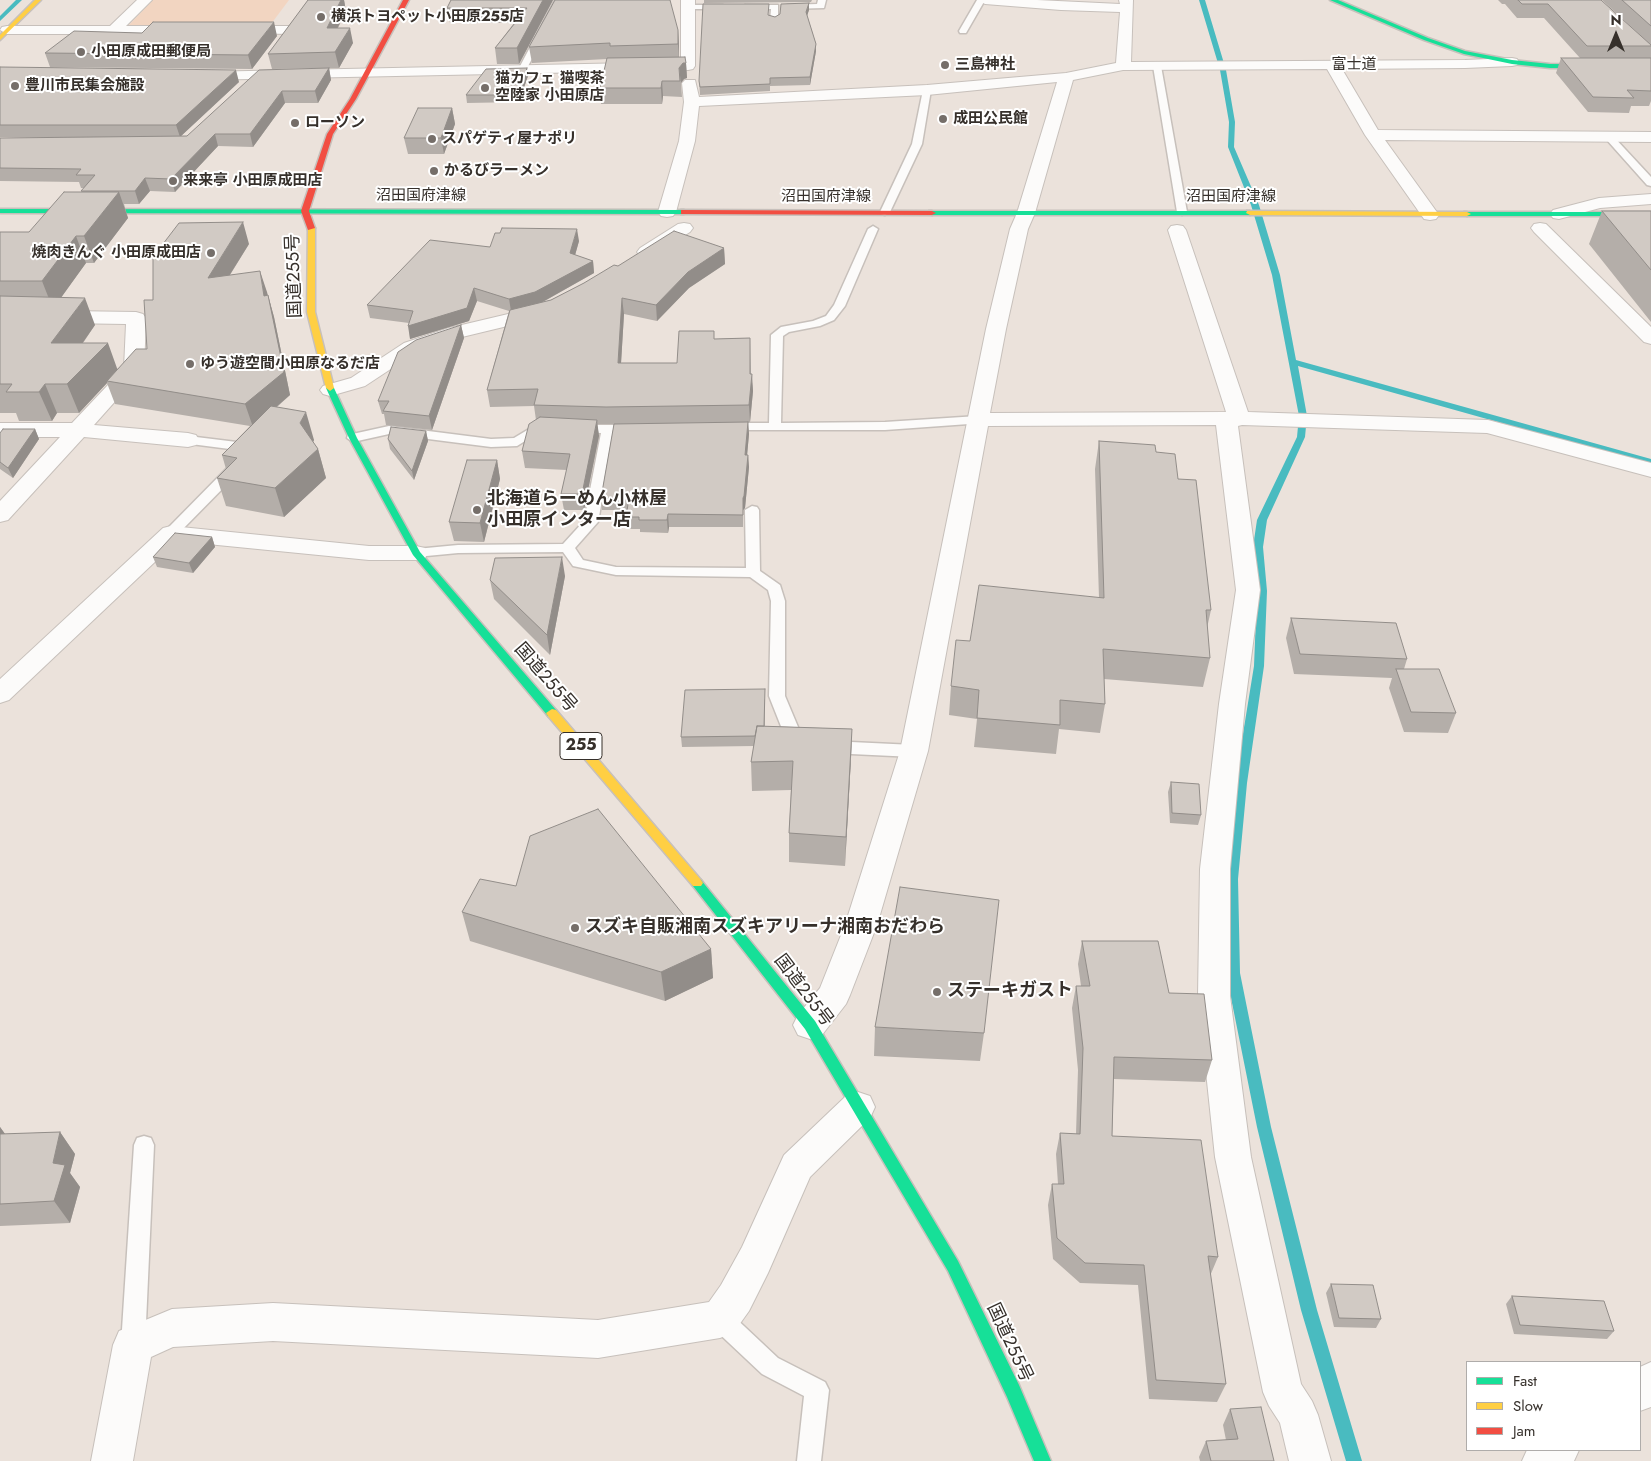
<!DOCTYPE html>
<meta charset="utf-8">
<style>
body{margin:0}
#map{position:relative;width:1651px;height:1461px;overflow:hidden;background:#ebe2db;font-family:Jost,sans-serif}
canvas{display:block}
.legend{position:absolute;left:1466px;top:1361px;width:175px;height:90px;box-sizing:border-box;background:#fff;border:1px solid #afacaa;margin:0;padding:6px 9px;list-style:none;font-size:15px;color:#36302b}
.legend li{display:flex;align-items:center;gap:10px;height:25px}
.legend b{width:25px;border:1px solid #afacaa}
.north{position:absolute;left:1591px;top:10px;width:50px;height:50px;-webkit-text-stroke:4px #fff;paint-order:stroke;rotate:0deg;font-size:14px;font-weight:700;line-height:20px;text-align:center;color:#36302b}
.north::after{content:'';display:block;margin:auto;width:18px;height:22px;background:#36302b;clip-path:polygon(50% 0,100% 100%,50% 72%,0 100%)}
</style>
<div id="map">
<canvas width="1651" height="1461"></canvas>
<ul class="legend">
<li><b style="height:6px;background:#16e098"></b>Fast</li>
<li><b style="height:6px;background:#ffcf43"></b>Slow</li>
<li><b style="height:6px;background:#f24e42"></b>Jam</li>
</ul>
<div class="north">N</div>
</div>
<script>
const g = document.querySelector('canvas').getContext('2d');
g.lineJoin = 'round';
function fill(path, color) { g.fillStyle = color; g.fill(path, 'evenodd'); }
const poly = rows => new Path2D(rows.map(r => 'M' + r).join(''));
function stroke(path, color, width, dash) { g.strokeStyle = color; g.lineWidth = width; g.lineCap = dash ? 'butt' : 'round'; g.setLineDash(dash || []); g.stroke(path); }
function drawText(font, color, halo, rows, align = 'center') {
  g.font = font + ' Jost,"Noto Sans JP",sans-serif'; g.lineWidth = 4; g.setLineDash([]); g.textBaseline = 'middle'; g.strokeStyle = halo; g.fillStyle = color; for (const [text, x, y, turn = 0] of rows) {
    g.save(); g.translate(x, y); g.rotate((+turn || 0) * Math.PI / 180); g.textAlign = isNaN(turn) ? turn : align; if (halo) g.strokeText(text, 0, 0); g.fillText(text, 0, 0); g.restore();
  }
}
const green = poly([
 [153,0,289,0,268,28,125,29]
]);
const stream = poly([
 [16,0,22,0,0,21,0,16,16,0],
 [1199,0,1205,0,1226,70,1235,122,1234,147,1259,205,1280,275,1296,360,1651,459,1651,465,1298,366,1307,416,1305,437,1267,520,1263,547,1267,591,1264,666,1247,783,1238,879,1240,973,1271,1127,1317,1310,1362,1461,1346,1461,1301,1310,1257,1127,1226,973,1226,879,1235,783,1254,666,1257,591,1253,547,1257,520,1297,437,1299,416,1272,275,1251,205,1228,147,1229,122,1220,70,1199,0]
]);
const lane = poly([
 [555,0,563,0,526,70,519,72,518,70,555,0],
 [818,0,826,0,824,8,787,9,783,7,787,5,817,4,818,0],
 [977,0,985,0,966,33,960,33,959,31,977,0],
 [685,5,723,5,727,7,723,9,688,9,684,7,685,5],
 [745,5,778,5,778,21,774,23,770,21,771,9,748,9,744,7,745,5],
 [1157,63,1161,66,1187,212,1182,215,1177,212,1153,66,1157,63],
 [927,87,931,90,922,144,890,212,885,215,881,214,880,212,912,144,923,90,927,87],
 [1609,134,1612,135,1651,177,1651,186,1647,185,1606,139,1604,137,1609,134],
 [873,226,878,229,845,306,834,320,820,326,789,332,783,336,781,423,885,422,978,416,983,417,984,420,983,423,885,430,722,430,721,427,722,424,727,423,769,423,771,335,781,327,813,321,826,316,834,305,868,229,873,226],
 [539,423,550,425,551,428,550,431,541,431,517,446,491,447,389,434,353,442,347,438,348,435,389,426,491,439,514,438,539,423],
 [577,425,635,425,641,429,635,433,614,433,598,522,575,548,583,560,616,567,746,568,745,510,752,506,757,507,759,510,760,571,780,585,785,601,785,696,806,746,804,750,798,752,790,749,769,696,771,601,768,590,750,577,616,575,573,566,563,552,458,553,416,557,411,556,409,553,411,550,416,549,458,545,563,544,584,521,601,433,572,432,571,429,577,425],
 [188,436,253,444,260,448,253,452,183,443,182,440,183,437,188,436],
 [234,465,241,469,239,472,176,536,166,536,164,533,166,530,229,466,234,465],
 [830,741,914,745,920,747,922,751,920,755,914,757,830,753,824,751,822,747,824,743,830,741],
 [144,1136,151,1138,154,1145,145,1345,141,1353,133,1357,125,1353,121,1345,134,1145,137,1138,144,1136],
 [720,1308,728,1311,778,1358,825,1382,829,1390,821,1461,797,1461,804,1396,762,1374,712,1327,709,1319,712,1311,720,1308]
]);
const street = poly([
 [137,0,152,0,126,26,181,26,188,30,181,34,7,34,0,30,2,27,7,26,110,26,137,0],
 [681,0,695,0,695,66,693,69,688,70,201,80,196,79,194,76,196,73,201,72,681,62,681,0],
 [978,0,1037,0,1120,4,1119,0,1133,0,1131,62,1465,60,1512,58,1517,59,1519,62,1517,65,1512,66,1465,68,1342,69,1378,130,1651,132,1651,142,1385,140,1439,215,1436,219,1430,220,1424,219,1365,135,1327,69,1123,70,1073,80,1035,213,1028,229,1006,329,990,413,1226,412,1168,230,1171,226,1177,225,1183,226,1186,230,1248,412,1488,420,1651,463,1651,477,1487,433,1242,425,1238,426,1260,590,1245,704,1230,869,1230,996,1251,1157,1301,1384,1312,1401,1318,1415,1331,1461,1289,1461,1280,1423,1269,1406,1263,1392,1215,1157,1198,996,1200,869,1219,704,1236,590,1216,425,988,426,928,751,877,925,850,995,846,1004,822,1035,810,1039,798,1035,793,1025,798,1015,820,988,845,925,900,751,986,329,1010,229,1017,213,1057,82,927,95,699,106,695,141,676,212,673,216,667,217,661,216,658,212,679,141,684,102,682,83,685,80,695,80,699,97,927,85,1066,73,1116,63,1120,12,1061,10,985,4,978,0],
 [239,26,292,26,299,30,292,34,234,33,232,30,239,26],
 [1651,194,1651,204,1600,208,1559,219,1553,218,1550,214,1553,210,1599,198,1651,194],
 [684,223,690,224,693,228,690,232,652,256,646,257,640,256,637,252,640,248,678,224,684,223],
 [1540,223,1546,224,1651,327,1651,344,1644,342,1534,232,1531,228,1534,224,1540,223],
 [542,306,549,308,552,312,549,316,462,337,418,351,365,386,330,396,323,394,320,390,323,386,351,378,404,343,449,328,542,306],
 [0,310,136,312,143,314,146,318,144,369,94,425,188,433,196,435,199,440,196,445,188,447,84,437,8,520,0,522,0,501,60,437,0,437,0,423,72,423,124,368,126,324,0,322,0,310],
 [171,526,369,546,416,546,425,548,428,553,425,558,416,560,369,560,177,541,9,700,0,703,0,679,163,528,171,526],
 [858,1092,870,1096,875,1107,870,1118,810,1177,768,1273,749,1311,734,1332,720,1338,598,1358,273,1341,173,1347,151,1357,133,1461,91,1461,113,1345,119,1331,172,1309,273,1303,598,1320,709,1302,721,1285,742,1247,784,1155,846,1096,858,1092],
 [1651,1362,1651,1407,1640,1411,1640,1367,1651,1362],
 [1527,1450,1579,1450,1574,1461,1522,1461,1527,1450]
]);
const fast = poly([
 [1330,0,1338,0,1428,38,1465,51,1512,60,1550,64,1651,65,1651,69,1550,68,1512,64,1464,54,1424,40,1330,0],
 [0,209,684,210,688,212,684,214,0,213,0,209],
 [929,211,1250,211,1254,213,1250,215,932,215,928,213,929,211],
 [1464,212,1651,212,1651,216,1467,216,1463,214,1464,212],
 [330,385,334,388,357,438,420,552,556,710,558,713,556,716,548,716,413,555,349,438,326,388,330,385],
 [697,878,701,880,815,1021,958,1261,1019,1385,1051,1461,1034,1461,1007,1397,948,1271,805,1029,693,886,691,883,693,880,697,878]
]);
const slow = poly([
 [35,0,41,0,0,40,0,35,35,0],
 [1247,211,1467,212,1471,214,1467,216,1250,215,1246,213,1247,211],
 [308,226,315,228,315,312,334,388,330,391,326,388,307,312,308,226],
 [552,709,556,710,701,880,703,883,701,886,693,886,548,716,546,713,552,709]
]);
const jam = poly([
 [403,0,409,0,356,99,333,134,309,211,315,228,308,230,301,211,327,134,350,99,403,0],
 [681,210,932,211,936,213,932,215,684,214,681,214,681,210]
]);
const wall = poly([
 [308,0,344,0,346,11,338,28,353,43,339,68,272,69,268,54],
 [553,0,519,64,497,64,495,48,514,23,450,23,447,8],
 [704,0,812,0,811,2,704,3],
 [1498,0,1601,0,1651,45,1602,0,1651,0,1651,101,1649,106,1631,106,1629,113,1588,112,1556,73,1561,58,1580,58,1544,18,1517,18,1505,4,1502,4],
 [809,3,809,10,807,15,816,44,816,51,810,85,770,86,770,91,700,95,699,81,769,15,775,17],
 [678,30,679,57,686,63,687,78,684,79,681,83,682,97,663,96,662,104,601,104,600,88,607,59,532,63,529,47],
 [277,36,252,69,50,67,45,53],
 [0,67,239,82,181,136,187,136,329,68,331,80,318,103,285,103,253,147,218,146,175,192,150,191,139,204,124,204,128,218,94,263,86,263,61,297,95,325,83,343,117,369,147,349,153,300,249,244,230,275,267,292,274,317,290,395,277,407,314,440,313,442,318,449,326,478,284,517,226,506,217,478,226,469,222,455,250,426,115,404,107,383,79,413,57,413,52,421,19,421,16,413,0,413,0,232,29,232,81,192,84,188,81,188,79,182,0,181,0,138,98,137,0,137],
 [528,76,519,102,467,103,466,95],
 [452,108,455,124,444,154,408,154,404,138],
 [1602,211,1651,211,1651,322,1589,244],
 [579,241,575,255,593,261,594,273,543,302,551,300,618,266,724,248,725,264,689,288,657,321,624,314,621,363,677,363,714,339,750,338,751,374,753,391,750,422,748,422,749,434,747,455,748,455,749,467,745,508,743,510,743,527,669,527,668,533,640,532,640,529,627,529,626,517,627,510,602,510,601,498,614,424,597,424,599,436,584,510,564,510,561,494,567,470,525,468,522,451,536,420,534,406,490,407,487,390,509,311,477,301,469,321,410,339,409,323,370,318,367,305,490,247],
 [461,325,464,338,432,430,386,425,384,414,382,414,378,401],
 [35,429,39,439,13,478,0,469,0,433],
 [426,431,428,441,414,480,390,449,388,439],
 [1099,441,1156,452,1178,479,1211,610,1207,628,1210,658,1203,687,1104,679,1105,704,1100,733,1059,729,1056,754,974,747,977,719,949,715,951,686,970,641,1099,598,1095,469],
 [497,460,500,479,484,542,454,541,449,522],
 [212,537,215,547,193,573,157,567,153,557],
 [565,576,550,655,494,599,490,580],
 [1291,618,1407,659,1404,669,1456,713,1448,733,1404,732,1389,688,1392,678,1294,674,1286,638],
 [765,699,765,726,852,729,851,758,845,866,789,862,789,833,791,790,752,791,751,762,754,746,682,747,681,737],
 [1171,782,1201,815,1198,825,1170,823,1168,792],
 [462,912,711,949,713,978,665,1001,470,941],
 [1082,941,1169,993,1212,1060,1205,1082,1114,1079,1112,1136,1218,1257,1210,1276,1226,1384,1217,1402,1149,1399,1138,1285,1080,1283,1053,1259,1048,1205,1052,1184,1058,1184,1056,1154,1060,1133,1076,1134,1078,1070,1072,1008,1076,986,1081,986,1078,964],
 [875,1027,984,1033,980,1061,874,1056],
 [0,1127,5,1134,60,1132,75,1154,70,1173,80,1187,70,1223,0,1226],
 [1331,1284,1381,1319,1376,1328,1334,1327,1326,1293],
 [1512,1296,1614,1331,1607,1339,1514,1334,1506,1304],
 [1230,1409,1274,1461,1200,1461,1199,1457,1206,1441,1226,1440,1223,1425]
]);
const shadedWall = poly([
 [341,0,344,0,346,11,330,43,327,28],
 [543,0,553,0,519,64,517,48],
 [809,3,809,10,806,19,806,12],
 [274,22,277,36,252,69,248,55],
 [350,28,353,43,339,68,335,52],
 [678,30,679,46,679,60,678,44],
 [816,44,816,51,810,85,810,77],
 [683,63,686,63,687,78,684,79,681,83,679,68],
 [329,68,331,80,318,103,315,91],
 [527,68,528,76,519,102,518,95],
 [236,70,239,82,180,137,176,125],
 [662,81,663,96,662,104,661,88],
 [282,91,285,103,253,147,250,134],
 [452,108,455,124,444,154,441,138],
 [215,134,218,146,175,192,171,179],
 [145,178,150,191,139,204,135,191],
 [119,192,128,218,94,263,84,236],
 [243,222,249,244,214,300,208,278],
 [577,229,579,241,572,266,570,253],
 [76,236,86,263,53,309,42,281],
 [724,248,725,264,689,288,657,321,656,305,688,272],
 [593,261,594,273,537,305,511,311,509,299],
 [260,271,267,292,270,318,264,296],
 [474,288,477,301,469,321,410,339,408,326],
 [268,295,274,317,290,395,253,427,245,404],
 [85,298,95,325,63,371,51,343],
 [622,298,624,314,620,380,618,363],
 [461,325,464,338,432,430,429,416],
 [108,343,118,371,107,381,107,383,79,413,67,384],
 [752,374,753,391,750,422,749,405],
 [45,384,57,413,52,421,39,392],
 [306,412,314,440,308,451,300,423],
 [597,420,599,436,584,510,582,494],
 [748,422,749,434,746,467,745,455],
 [35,429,39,439,13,478,8,468],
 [426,431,428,441,414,480,412,471],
 [318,449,326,478,284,517,275,488],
 [748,455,749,467,745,508,743,510,743,527,743,498],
 [497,460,500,479,484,542,480,523],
 [668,514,669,527,668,533,667,520],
 [212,537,215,547,193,573,189,563],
 [562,557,565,576,550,655,547,635],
 [852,729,851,758,845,866,846,837],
 [711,949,713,978,665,1001,661,972],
 [0,1127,16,1149,0,1136],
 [60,1132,75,1154,70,1173,80,1187,70,1223,54,1201,53,1163]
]);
const building = poly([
 [308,0,341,0,327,28,350,28,335,52,268,54,308,0],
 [451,0,543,0,517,48,495,48,527,8,447,8,451,0],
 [555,0,670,0,678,30,678,44,610,46,610,43,529,47,555,0],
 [1518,0,1601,0,1651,45,1651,46,1587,46,1548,4,1522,4,1518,0],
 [1622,0,1651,0,1651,26,1622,0],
 [809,3,806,12,816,44,810,77,770,78,770,84,700,87,699,81,703,4,769,4,768,15,775,17,780,14,781,4,809,3],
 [153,22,274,22,248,55,45,53,74,31,142,33,153,22],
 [685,57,686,63,683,63,679,68,680,81,662,81,661,88,600,88,607,58,685,57],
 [1561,58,1651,58,1651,91,1627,90,1634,98,1593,97,1561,58],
 [0,67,236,70,176,125,0,125,0,67],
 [329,68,315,91,282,91,250,134,215,134,171,179,145,178,135,191,81,191,95,175,76,175,81,169,0,168,0,138,187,136,259,70,329,68],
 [527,68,518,95,466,95,486,69,527,68],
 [418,108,452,108,441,138,404,138,418,108],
 [64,192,119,192,84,236,76,236,42,281,0,281,0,232,29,232,64,192],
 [1602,211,1651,211,1651,270,1602,211],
 [243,222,208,278,260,271,264,296,268,295,284,372,245,404,107,381,136,349,147,349,144,300,153,300,153,257,179,223,243,222],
 [502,228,577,229,570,253,593,261,535,292,509,299,474,288,467,308,408,326,413,311,367,305,430,240,490,247,495,233,500,233,502,228],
 [674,231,724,248,688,272,656,305,622,298,618,363,677,363,679,331,714,331,714,339,750,338,750,374,752,374,749,405,606,407,534,405,538,389,487,390,510,310,551,300,584,283,614,265,618,266,674,231],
 [0,296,85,298,51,343,108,343,67,384,45,384,39,392,6,392,12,384,0,384,0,296],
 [461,325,429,416,383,411,389,401,378,401,398,352,416,340,461,325],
 [271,406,306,412,300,423,318,449,275,488,217,478,237,458,222,455,271,406],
 [540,417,597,420,582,494,561,494,570,454,522,451,529,424,540,417],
 [748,422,745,455,748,455,744,496,743,498,743,515,668,514,667,520,639,520,639,517,626,517,629,498,601,498,614,424,748,422],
 [391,427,426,431,412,471,388,439,391,427],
 [3,429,35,429,8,468,0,462,0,433,3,429],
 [1099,441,1155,445,1156,452,1175,454,1178,479,1196,480,1211,610,1206,610,1210,658,1103,649,1105,704,1060,700,1060,725,977,718,979,690,951,686,956,640,970,641,979,585,1104,598,1099,441],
 [467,460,497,460,480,523,449,522,467,460],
 [175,533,212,537,189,563,153,557,175,533],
 [562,557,547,635,490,580,495,558,562,557],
 [1291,618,1396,623,1407,659,1300,654,1291,618],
 [1396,669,1439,669,1456,713,1411,712,1396,669],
 [765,689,764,726,757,726,755,736,681,737,685,690,765,689],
 [757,726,852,729,846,837,789,833,793,761,751,762,757,726],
 [1171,782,1199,784,1201,815,1172,813,1171,782],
 [598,809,711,949,661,972,462,912,480,879,516,886,530,836,598,809],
 [900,887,999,900,984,1033,875,1027,900,887],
 [1082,941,1158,941,1169,993,1204,994,1212,1060,1114,1057,1112,1136,1201,1140,1218,1257,1208,1256,1226,1384,1156,1380,1144,1265,1085,1263,1057,1238,1052,1184,1064,1184,1060,1133,1080,1134,1083,1048,1076,986,1090,986,1082,941],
 [60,1132,53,1163,65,1165,54,1201,0,1204,0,1134,60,1132],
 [1331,1284,1373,1285,1381,1319,1339,1318,1331,1284],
 [1512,1296,1604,1301,1614,1331,1520,1325,1512,1296],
 [1261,1407,1274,1461,1211,1461,1206,1441,1238,1439,1230,1409,1261,1407]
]);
const markers = [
 [321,17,5,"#756e69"],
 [81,52,5,"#756e69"],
 [945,65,5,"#756e69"],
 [15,86,5,"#756e69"],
 [485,88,5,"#756e69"],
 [943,119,5,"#756e69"],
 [295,123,5,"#756e69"],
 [432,139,5,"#756e69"],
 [434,171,5,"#756e69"],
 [173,181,5,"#756e69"],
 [211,253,5,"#756e69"],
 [190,364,5,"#756e69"],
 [477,510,5,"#756e69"],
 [575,928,5,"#756e69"],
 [937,992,5,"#756e69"]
];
const farPoinames = [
 ["横浜トヨペット小田原２５５店",331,17],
 ["小田原成田郵便局",91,52],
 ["三島神社",955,65],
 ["猫カフェ 猫喫茶",495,79],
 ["空陸家 小田原店",495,96],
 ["豊川市民集会施設",25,86],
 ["成田公民館",953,119],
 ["ローソン",305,123],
 ["スパゲティ屋ナポリ",442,139],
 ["かるびラーメン",444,171],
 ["来来亭 小田原成田店",183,181],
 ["焼肉きんぐ 小田原成田店",201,253,"right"],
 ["ゆう遊空間小田原なるだ店",200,364]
];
const farStreetnames = [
 ["富士道",1354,65],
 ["沼田国府津線",421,196],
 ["沼田国府津線",826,197],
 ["沼田国府津線",1231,197]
];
const shields = [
 [581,746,42]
];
const shieldNames = [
 ["255",581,746]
];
const streetNames = [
 ["国道255号",295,276,-92],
 ["国道255号",545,678,49],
 ["国道255号",803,991,53],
 ["国道255号",1009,1343,65]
];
const poiNames = [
 ["北海道らーめん小林屋",487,500],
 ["小田原インター店",487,521],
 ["スズキ自販湘南スズキアリーナ湘南おだわら",585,928],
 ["ステーキガスト",947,992]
];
fill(green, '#f2d5c1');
fill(stream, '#49bbc0');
stroke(lane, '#c7c0bb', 3);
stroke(street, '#c7c0bb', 2);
stroke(fast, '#c7c0bb', 3);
stroke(slow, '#c7c0bb', 3);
stroke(jam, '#c7c0bb', 3);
fill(lane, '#fcfbfa');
fill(street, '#fcfbfa');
fill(fast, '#16e098');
fill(slow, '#ffcf43');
fill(jam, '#f24e42');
fill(wall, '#b4aea9');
fill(shadedWall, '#928d89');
fill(building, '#d1cac4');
stroke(building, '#928d89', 1);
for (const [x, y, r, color] of markers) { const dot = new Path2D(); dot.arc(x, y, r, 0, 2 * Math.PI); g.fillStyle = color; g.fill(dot); stroke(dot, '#fff', 2); }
drawText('bold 15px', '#36302b', '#fff', farPoinames, 'left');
drawText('15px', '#36302b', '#fff', farStreetnames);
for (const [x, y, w] of shields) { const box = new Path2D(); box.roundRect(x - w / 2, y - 13.5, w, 27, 4); g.fillStyle = '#fff'; g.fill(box); stroke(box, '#36302b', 1); }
drawText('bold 16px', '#36302b', null, shieldNames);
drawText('18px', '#36302b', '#fff', streetNames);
drawText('bold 18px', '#36302b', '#fff', poiNames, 'left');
</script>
